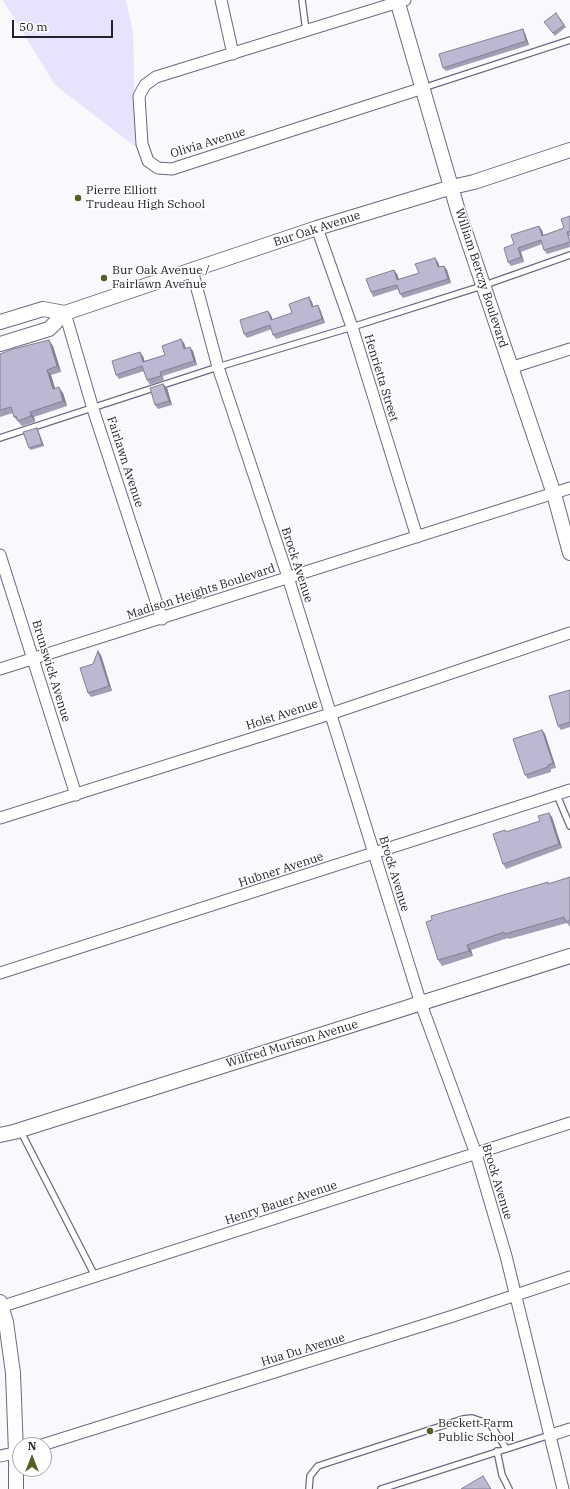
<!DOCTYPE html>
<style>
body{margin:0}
#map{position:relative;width:570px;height:1489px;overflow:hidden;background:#f8f8fd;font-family:"IBM Plex Serif",serif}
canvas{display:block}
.north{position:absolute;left:12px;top:1437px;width:40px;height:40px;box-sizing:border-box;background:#fff;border:1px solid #a7a7ab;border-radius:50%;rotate:0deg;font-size:11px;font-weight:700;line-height:16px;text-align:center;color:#23222c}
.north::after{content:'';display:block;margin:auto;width:14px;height:18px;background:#5b5c29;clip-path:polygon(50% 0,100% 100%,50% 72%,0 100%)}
.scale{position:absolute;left:12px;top:20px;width:101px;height:18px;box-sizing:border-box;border:2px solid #23222c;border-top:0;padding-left:5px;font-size:12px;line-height:14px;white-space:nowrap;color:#23222c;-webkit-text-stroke:3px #fff;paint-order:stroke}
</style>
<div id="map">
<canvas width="570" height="1489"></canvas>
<div class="north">N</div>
<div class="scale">50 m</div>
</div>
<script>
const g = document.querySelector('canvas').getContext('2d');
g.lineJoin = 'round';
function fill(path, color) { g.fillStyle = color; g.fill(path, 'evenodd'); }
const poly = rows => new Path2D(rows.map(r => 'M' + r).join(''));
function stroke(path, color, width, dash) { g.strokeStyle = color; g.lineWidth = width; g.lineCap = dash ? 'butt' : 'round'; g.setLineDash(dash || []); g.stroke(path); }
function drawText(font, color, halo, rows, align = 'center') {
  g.font = font + ' "IBM Plex Serif",serif'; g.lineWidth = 3; g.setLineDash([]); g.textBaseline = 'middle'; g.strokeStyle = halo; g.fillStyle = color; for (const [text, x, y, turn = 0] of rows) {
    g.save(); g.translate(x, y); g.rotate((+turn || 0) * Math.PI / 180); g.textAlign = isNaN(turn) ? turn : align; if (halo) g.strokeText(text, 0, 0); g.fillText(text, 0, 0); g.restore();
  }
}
const green = poly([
 [3,0,126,0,133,32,136,147,55,85]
]);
const service = poly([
 [302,0,306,31],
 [423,88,570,40],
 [0,438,218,367,352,327,482,286,570,255],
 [557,795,570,826],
 [20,1130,95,1276],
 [497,1451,502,1475,509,1489],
 [309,1489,310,1476,318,1466,463,1419,472,1418,490,1424,506,1448],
 [381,1489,550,1435]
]);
const minor = poly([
 [221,0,233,54],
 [405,0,156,77,145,85,139,96,142,144,148,161,158,168,172,169,423,88],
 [317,228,352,327,417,537],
 [192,270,218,367,288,577,421,1004,476,1154,506,1256,563,1489],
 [65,313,93,409,162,619],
 [510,368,570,349],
 [0,555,76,795],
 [0,669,570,488],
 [0,818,330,714,570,633],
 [0,973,570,790],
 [0,1307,570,1123],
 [551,1435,570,1429],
 [42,1445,453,1316,570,1277],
 [0,1456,20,1452]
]);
const tertiary = poly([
 [397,0,458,211,554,494,570,553],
 [0,322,43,309,65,313],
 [0,344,49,329,65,313,192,270,317,228,452,187,474,182,570,150],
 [0,1135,14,1132,570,956],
 [0,1302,6,1322,13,1373,16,1453,16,1489]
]);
const wall = poly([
 [556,13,566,27,555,36,544,22],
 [525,33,529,45,446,71,443,68],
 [570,216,570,236,569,236,570,247,547,254,544,250,542,244,521,252,524,262,511,266,508,262,514,244,542,230,543,235,564,228],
 [438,262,439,267,444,266,447,270,451,283,403,298,400,294,398,289,373,297,371,292,394,270,397,274,399,279,419,273],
 [309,297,312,302,313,307,320,309,325,323,276,339,273,335,272,329,247,338,244,334,271,315,272,320,292,313],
 [184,343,186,348,193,351,197,365,163,376,164,380,150,385,147,380,144,371,119,379,116,375,143,356,144,361,165,355],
 [53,346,61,372,51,375,55,388,63,393,67,406,34,417,35,422,22,426,14,417,13,413,0,417,0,354],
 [163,384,167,388,172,405,158,409,155,405],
 [37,428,38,430,44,446,31,450,29,448],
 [101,655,112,691,91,697,88,693,93,664],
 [570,690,570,727,561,730,558,726],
 [542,730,545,734,556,768,551,769,551,772,528,779,525,775],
 [552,817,562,848,506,869,503,864,505,830,507,832],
 [570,877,570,927,567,923,509,939,508,938,471,950,473,956,442,966,438,960,549,884]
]);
const shadedWall = poly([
 [523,29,525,33,529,45,526,41],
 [539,226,542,230,545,240,542,236],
 [518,248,521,252,524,262,521,257],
 [435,258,438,262,441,271,438,267],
 [444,266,447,270,451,283,448,279],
 [394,270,397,274,400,284,397,280],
 [309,297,312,302,315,311,312,307],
 [318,305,320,309,325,323,322,319],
 [268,311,271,315,274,324,271,320],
 [181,339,184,343,187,353,184,349],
 [49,340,53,346,61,372,57,366],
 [190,347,193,351,197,365,194,361],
 [140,352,143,356,146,366,143,362],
 [47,370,51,375,57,395,53,389],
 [163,384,167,388,172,405,169,401],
 [59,387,63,393,67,406,63,401],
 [30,412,34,417,35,422,31,416],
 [37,428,38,430,44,446,42,444],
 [98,651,101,655,112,691,109,686],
 [542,730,545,734,556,768,553,763],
 [549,813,552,817,562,848,559,844],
 [467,945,471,950,473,956,469,951]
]);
const building = poly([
 [556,13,564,25,553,33,544,22,556,13],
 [523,29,526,41,443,68,439,54,523,29],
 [570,216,570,231,567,232,570,242,544,250,541,240,518,248,521,257,508,262,504,248,514,244,511,235,539,226,542,236,564,228,561,219,570,216],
 [435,258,438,267,444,266,448,279,400,294,397,285,371,292,366,279,394,270,397,280,419,273,415,264,435,258],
 [309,297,312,307,318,305,322,319,273,335,270,325,244,334,240,320,268,311,271,320,292,313,289,304,309,297],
 [181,339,184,349,190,347,194,361,160,372,161,376,147,380,142,366,116,375,112,361,140,352,143,362,165,355,162,346,181,339],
 [49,340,57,366,47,370,53,389,59,387,63,401,30,412,31,416,18,421,16,416,14,417,11,407,0,410,0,354,13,349,49,340],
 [163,384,169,401,155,405,150,388,163,384],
 [37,428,42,444,29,448,23,432,37,428],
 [98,651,109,686,88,693,80,668,93,664,98,651],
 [570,690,570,722,558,726,549,696,570,690],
 [542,730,553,763,548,765,548,767,525,775,513,739,542,730],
 [549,813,559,844,503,864,493,834,505,830,506,832,540,821,538,816,549,813],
 [570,877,570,920,566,922,564,917,505,934,504,932,467,945,469,951,438,960,426,922,432,920,431,916,548,882,548,884,570,877],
 [483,1476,491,1489,461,1489,483,1476]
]);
const markers = [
 [78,198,4,"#5b5c29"],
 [104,278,4,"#5b5c29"],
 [430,1431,4,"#5b5c29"]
];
const streetNames = [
 ["Olivia Avenue",208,143,-17],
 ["Bur Oak Avenue",317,229,-18],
 ["William Berczy Boulevard",481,278,72],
 ["Henrietta Street",381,378,73],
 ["Fairlawn Avenue",125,462,72],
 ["Brock Avenue",297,565,72],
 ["Madison Heights Boulevard",201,592,-18],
 ["Brunswick Avenue",51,671,73],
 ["Holst Avenue",282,715,-18],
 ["Hubner Avenue",281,870,-18],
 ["Brock Avenue",394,874,73],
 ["Wilfred Murison Avenue",292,1044,-17],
 ["Brock Avenue",497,1182,73],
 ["Henry Bauer Avenue",281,1203,-18],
 ["Hua Du Avenue",303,1350,-17]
];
const poiNames = [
 ["Pierre Elliott",86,191],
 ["Trudeau High School",86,205],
 ["Bur Oak Avenue /",112,271],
 ["Fairlawn Avenue",112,285],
 ["Beckett Farm",438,1424],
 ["Public School",438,1438]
];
fill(green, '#e6e4fd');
stroke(service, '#6b6980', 8);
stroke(minor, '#6b6980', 13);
stroke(tertiary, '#6b6980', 16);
stroke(service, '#fff', 5.5);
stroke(minor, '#fff', 11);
stroke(tertiary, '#fff', 14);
fill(wall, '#a19eb5');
fill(shadedWall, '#838193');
fill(building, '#bbb8d2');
stroke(building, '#838193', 1);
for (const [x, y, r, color] of markers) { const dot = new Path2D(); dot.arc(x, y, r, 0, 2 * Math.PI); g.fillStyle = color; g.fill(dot); stroke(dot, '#fff', 1.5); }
drawText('12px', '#23222c', '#fff', streetNames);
drawText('12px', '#23222c', '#fff', poiNames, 'left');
</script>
